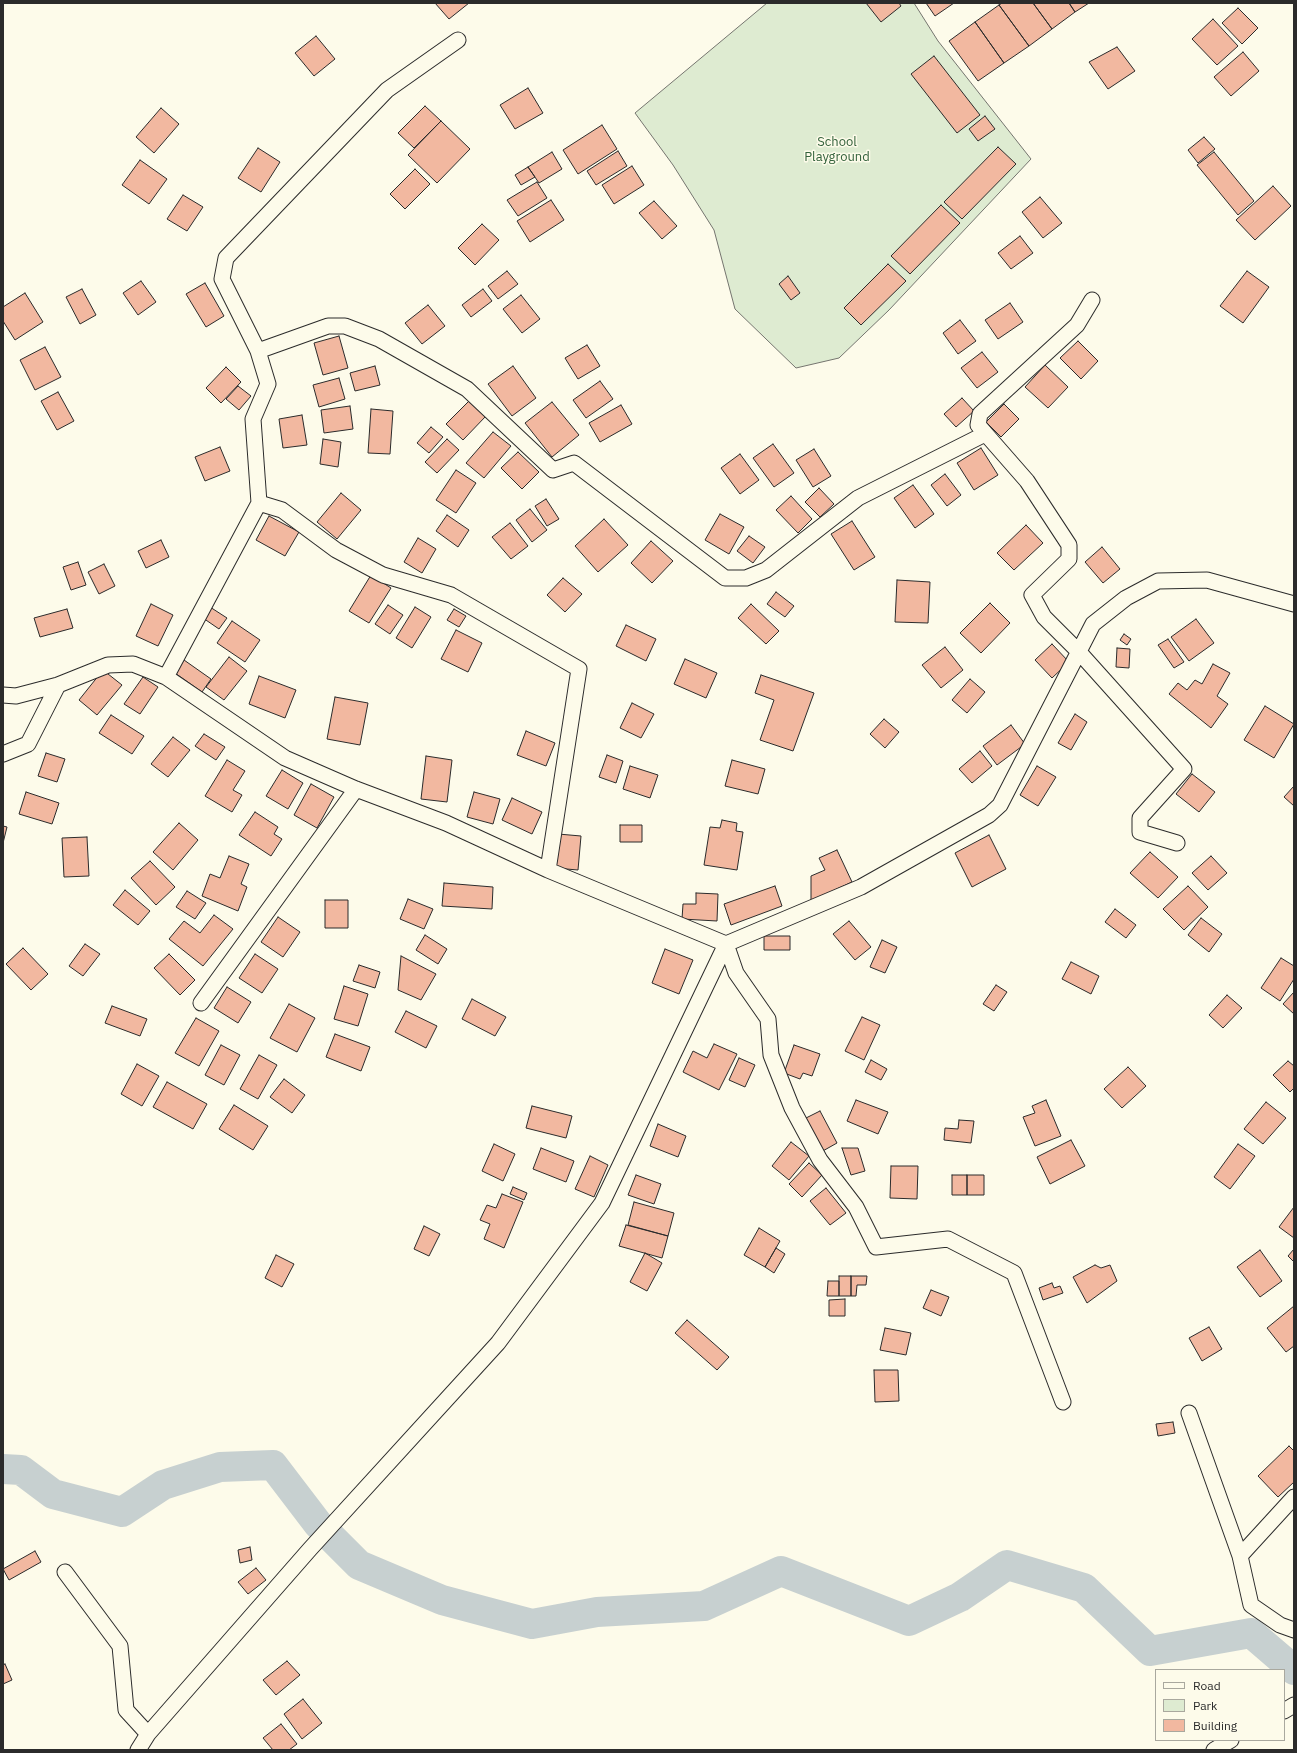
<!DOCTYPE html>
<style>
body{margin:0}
#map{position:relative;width:1297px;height:1753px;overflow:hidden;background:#fdfbea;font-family:"IBM Plex Sans",sans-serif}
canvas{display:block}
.frame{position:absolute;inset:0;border:4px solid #2b2b2b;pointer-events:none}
.legend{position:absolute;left:1155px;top:1669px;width:130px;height:72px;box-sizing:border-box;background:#fdfbea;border:1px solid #a9a89e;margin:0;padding:5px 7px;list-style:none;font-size:12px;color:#2b2b2b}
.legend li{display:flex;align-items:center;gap:8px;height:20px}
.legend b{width:20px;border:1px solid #a9a89e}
</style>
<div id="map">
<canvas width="1297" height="1753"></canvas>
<div class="frame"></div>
<ul class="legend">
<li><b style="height:5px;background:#fdfbea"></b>Road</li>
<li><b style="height:11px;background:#deebd1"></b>Park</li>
<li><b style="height:11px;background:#f2b8a0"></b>Building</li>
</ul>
</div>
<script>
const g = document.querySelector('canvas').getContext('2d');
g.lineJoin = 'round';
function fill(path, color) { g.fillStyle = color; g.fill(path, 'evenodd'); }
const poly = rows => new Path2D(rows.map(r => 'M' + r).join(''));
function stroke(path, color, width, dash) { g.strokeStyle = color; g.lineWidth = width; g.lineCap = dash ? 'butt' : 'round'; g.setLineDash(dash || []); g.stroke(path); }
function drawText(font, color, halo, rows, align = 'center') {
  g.font = font + ' "IBM Plex Sans",sans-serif'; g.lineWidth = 3; g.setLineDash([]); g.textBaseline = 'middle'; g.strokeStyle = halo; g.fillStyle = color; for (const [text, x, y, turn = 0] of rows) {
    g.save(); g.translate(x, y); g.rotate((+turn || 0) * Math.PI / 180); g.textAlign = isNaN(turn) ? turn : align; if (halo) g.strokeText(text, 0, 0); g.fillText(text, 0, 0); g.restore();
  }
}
const green = poly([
 [767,3,914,3,938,41,1031,159,889,310,839,358,796,368,735,309,714,230,673,165,635,113,767,3]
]);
const river = poly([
 [3,1469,21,1470,53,1494,122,1512,163,1485,220,1467,273,1465,318,1524,359,1565,442,1600,532,1624,597,1612,704,1606,781,1571,909,1621,960,1597,1007,1565,1084,1588,1150,1651,1251,1633,1294,1670]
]);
const building = poly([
 [435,3,469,3,449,19,435,3],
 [866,3,899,3,901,6,881,22,866,3],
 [926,3,954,3,935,16,926,3],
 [1002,3,1033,3,1052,29,1029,46,999,5,1002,3],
 [1033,3,1069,3,1075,12,1052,29,1033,3],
 [1069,3,1089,3,1075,12,1069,3],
 [999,5,1029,46,1004,63,975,22,999,5],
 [1238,8,1258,28,1242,44,1222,23,1238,8],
 [1213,19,1238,46,1217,65,1192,39,1213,19],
 [975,22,1004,63,978,81,949,41,975,22],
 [316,36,335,59,314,76,295,53,316,36],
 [1117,47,1135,71,1108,89,1089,62,1117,47],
 [1243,52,1259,71,1231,96,1214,77,1243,52],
 [934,56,980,115,957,133,911,74,934,56],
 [528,88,543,113,515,129,500,105,528,88],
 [425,106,441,121,414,148,398,133,425,106],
 [161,108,179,124,154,153,136,137,161,108],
 [985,116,995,129,978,141,969,129,985,116],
 [441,121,470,149,437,183,408,155,441,121],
 [602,125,617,149,578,174,563,150,602,125],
 [1204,137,1215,149,1198,163,1188,150,1204,137],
 [998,147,1016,164,962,219,944,202,998,147],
 [258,148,280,162,261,192,238,178,258,148],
 [618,151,627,166,596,185,587,171,618,151],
 [552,152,562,169,539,183,528,167,552,152],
 [1214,152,1254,201,1238,215,1197,165,1214,152],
 [140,160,167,179,149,204,122,185,140,160],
 [632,166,644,185,614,204,602,185,632,166],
 [528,167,535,177,521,185,515,175,528,167],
 [415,169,430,184,405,209,390,194,415,169],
 [537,182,547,198,518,216,507,200,537,182],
 [1273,186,1291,206,1255,240,1236,220,1273,186],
 [183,195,203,207,187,231,167,219,183,195],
 [1040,197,1062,223,1043,238,1022,212,1040,197],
 [551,200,564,220,530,242,517,221,551,200],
 [654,201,677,226,662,239,639,213,654,201],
 [941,205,960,223,910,274,891,256,941,205],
 [482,224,499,240,475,265,458,248,482,224],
 [1020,236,1033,253,1011,269,998,253,1020,236],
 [888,264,906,281,861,325,844,308,888,264],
 [507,271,518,284,498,299,488,286,507,271],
 [1247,271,1269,287,1243,323,1220,306,1247,271],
 [788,276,800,293,791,300,779,284,788,276],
 [141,281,156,302,138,315,123,293,141,281],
 [205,283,224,316,206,327,186,294,205,283],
 [82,289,96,315,80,324,66,297,82,289],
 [483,289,492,301,471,317,462,305,483,289],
 [25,293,43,322,15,340,3,321,3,307,25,293],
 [521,295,540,319,522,333,503,309,521,295],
 [1010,303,1023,322,998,339,985,320,1010,303],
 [428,305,445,326,422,344,405,323,428,305],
 [960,320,976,341,958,354,943,333,960,320],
 [339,336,348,368,323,375,314,343,339,336],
 [1078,341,1098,361,1081,379,1060,358,1078,341],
 [587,345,600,366,578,379,565,358,587,345],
 [45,347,61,377,35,390,20,360,45,347],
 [982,352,998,372,977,388,961,368,982,352],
 [1045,365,1068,387,1048,408,1025,387,1045,365],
 [375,366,380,385,355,391,350,373,375,366],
 [513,366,536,398,512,416,488,384,513,366],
 [226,367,241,382,221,403,206,388,226,367],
 [339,378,345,399,319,407,313,385,339,378],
 [600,381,613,399,586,418,573,400,600,381],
 [238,386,251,396,239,410,226,399,238,386],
 [58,392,74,421,57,430,41,401,58,392],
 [962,398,974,411,956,427,944,414,962,398],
 [470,400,486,416,463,440,446,424,470,400],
 [552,402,579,435,552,457,525,423,552,402],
 [1004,404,1019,419,1001,437,986,422,1004,404],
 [621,405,632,424,600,442,589,423,621,405],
 [350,406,353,429,324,433,321,410,350,406],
 [371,409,393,411,390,454,368,453,371,409],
 [302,415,307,445,283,448,279,419,302,415],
 [431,427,443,437,429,453,417,443,431,427],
 [493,432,511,446,484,478,466,463,493,432],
 [323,439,341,442,338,467,320,464,323,439],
 [447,439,459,450,437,473,425,462,447,439],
 [773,444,794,473,774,487,753,458,773,444],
 [220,447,230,471,205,481,195,457,220,447],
 [981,448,998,475,974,490,957,463,981,448],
 [814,449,831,476,813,487,796,460,814,449],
 [518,452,539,472,522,489,501,468,518,452],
 [740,454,759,480,740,494,721,468,740,454],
 [456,470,476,483,456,513,436,500,456,470],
 [945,474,961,495,947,506,931,485,945,474],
 [913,485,934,514,915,528,894,498,913,485],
 [819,488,834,504,820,517,805,502,819,488],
 [341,493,361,510,337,539,317,522,341,493],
 [791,496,812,519,798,533,776,510,791,496],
 [546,499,559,519,547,526,535,506,546,499],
 [530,509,547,530,532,542,516,520,530,509],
 [720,514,744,527,729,554,705,540,720,514],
 [447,515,469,530,458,547,436,531,447,515],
 [269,516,299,532,285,556,256,540,269,516],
 [604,519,628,545,598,572,575,546,604,519],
 [852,521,875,557,854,570,831,534,852,521],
 [510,523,528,546,511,559,492,537,510,523],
 [1026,525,1043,543,1014,570,997,553,1026,525],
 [749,536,765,547,753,563,737,551,749,536],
 [418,538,436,549,422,573,404,562,418,538],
 [161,540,169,557,146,568,138,551,161,540],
 [651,541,673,561,652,583,631,563,651,541],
 [1102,547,1120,569,1103,583,1085,562,1102,547],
 [78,562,86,585,71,590,63,567,78,562],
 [104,564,115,586,99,594,88,572,104,564],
 [371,575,391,588,369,623,349,611,371,575],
 [563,578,582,594,565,612,547,595,563,578],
 [897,580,930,582,928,623,895,622,897,580],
 [776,592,794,606,785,617,767,604,776,592],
 [990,603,1010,623,981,653,960,633,990,603],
 [151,604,173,615,158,646,136,636,151,604],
 [751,604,779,631,766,644,738,618,751,604],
 [388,605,403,615,390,634,375,624,388,605],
 [210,607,227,618,219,629,203,618,210,607],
 [415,607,431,617,412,648,396,638,415,607],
 [67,609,73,628,40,637,34,618,67,609],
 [454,609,466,616,459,627,447,620,454,609],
 [1196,619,1214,643,1189,661,1171,637,1196,619],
 [232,621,260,640,245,662,217,643,232,621],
 [626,625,656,639,646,661,616,646,626,625],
 [456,630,482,643,468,672,441,659,456,630],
 [1124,634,1131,639,1127,645,1120,640,1124,634],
 [1168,639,1184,662,1174,668,1158,645,1168,639],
 [1052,644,1069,662,1052,678,1035,660,1052,644],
 [945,647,963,670,941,688,922,665,945,647],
 [1117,648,1130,649,1129,668,1116,667,1117,648],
 [229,657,247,671,224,700,206,687,229,657],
 [685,659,717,673,706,698,674,684,685,659],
 [184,660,211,679,202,692,175,673,184,660],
 [1213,664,1230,673,1217,696,1228,704,1211,728,1169,694,1178,683,1187,690,1195,680,1202,684,1213,664],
 [103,670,122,685,97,715,79,700,103,670],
 [761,675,814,693,793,751,760,740,774,700,755,693,761,675],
 [259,676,296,690,285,718,249,704,259,676],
 [143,677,158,687,140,714,124,704,143,677],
 [970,679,985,692,967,713,952,700,970,679],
 [335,697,368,703,360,745,327,739,335,697],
 [632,703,654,714,641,738,620,728,632,703],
 [1265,706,1294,724,1274,758,1244,740,1265,706],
 [1075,714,1087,722,1071,750,1058,743,1075,714],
 [111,715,144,736,132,754,99,733,111,715],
 [884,719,899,732,885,748,870,734,884,719],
 [1011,725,1025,744,997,765,983,746,1011,725],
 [526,731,555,743,546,766,517,755,526,731],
 [204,734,225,747,216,760,195,746,204,734],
 [173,737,190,750,168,777,151,764,173,737],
 [980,751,992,766,972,783,959,769,980,751],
 [46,753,65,759,57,782,38,776,46,753],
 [607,755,623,761,616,783,599,777,607,755],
 [426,756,452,760,447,802,421,799,426,756],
 [227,760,245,771,233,790,242,795,232,812,205,796,227,760],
 [732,760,765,769,758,794,725,786,732,760],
 [630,766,658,775,650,798,623,789,630,766],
 [1037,766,1056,777,1038,806,1020,795,1037,766],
 [282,770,303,783,288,809,266,796,282,770],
 [1192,774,1215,792,1199,812,1176,794,1192,774],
 [311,784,334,797,317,828,294,815,311,784],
 [1294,786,1294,806,1284,797,1294,786],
 [26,792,59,803,52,824,19,814,26,792],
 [474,792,500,799,493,824,467,817,474,792],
 [512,798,542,812,532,834,502,820,512,798],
 [255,812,278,827,274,834,282,839,271,856,239,835,255,812],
 [722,820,737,823,736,831,743,832,737,870,704,865,710,827,720,828,722,820],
 [179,823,198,840,173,870,153,852,179,823],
 [620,825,642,825,642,842,620,842,620,825],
 [3,826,7,827,3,843,3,826],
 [558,834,581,836,578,870,555,868,558,834],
 [989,835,1006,869,972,887,955,853,989,835],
 [87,837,89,876,64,877,62,838,87,837],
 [837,850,852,882,811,901,811,876,825,870,819,858,837,850],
 [1150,852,1178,877,1158,898,1130,873,1150,852],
 [229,856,249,864,241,884,247,887,238,911,202,896,210,874,220,878,229,856],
 [1211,856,1227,873,1208,890,1192,873,1211,856],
 [150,861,175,887,156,905,131,878,150,861],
 [444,883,493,887,492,909,442,906,444,883],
 [775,886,782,906,731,925,724,904,775,886],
 [1188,886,1208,907,1184,930,1163,909,1188,886],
 [125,890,150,911,138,925,113,905,125,890],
 [187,891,206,903,195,919,176,907,187,891],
 [696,893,718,894,717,921,682,919,683,904,696,904,696,893],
 [408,899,433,909,424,929,400,919,408,899],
 [325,900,348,900,348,928,325,928,325,900],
 [1115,909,1136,925,1126,938,1105,922,1115,909],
 [214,915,233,929,203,966,169,939,184,921,200,933,214,915],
 [278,917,300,932,283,957,261,942,278,917],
 [1201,918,1222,934,1209,952,1188,935,1201,918],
 [849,921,871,947,855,960,833,934,849,921],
 [425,935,447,949,438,964,416,950,425,935],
 [764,936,790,936,790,950,764,950,764,936],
 [882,940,897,947,885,973,870,967,882,940],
 [85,944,100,954,83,976,69,966,85,944],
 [23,948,48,974,31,990,6,964,23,948],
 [665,949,693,960,679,994,652,983,665,949],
 [169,954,195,980,180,995,154,968,169,954],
 [255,954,278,969,262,993,239,978,255,954],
 [401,956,436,974,421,1000,398,990,401,956],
 [1281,958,1294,966,1294,979,1280,1001,1261,988,1281,958],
 [1071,962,1099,976,1091,994,1062,979,1071,962],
 [359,965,380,972,375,988,353,981,359,965],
 [996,985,1007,992,994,1011,983,1004,996,985],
 [344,986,368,994,358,1026,334,1019,344,986],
 [227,987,251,1002,238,1023,214,1008,227,987],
 [1294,992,1294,1014,1283,1004,1294,992],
 [1227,995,1242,1008,1223,1028,1209,1015,1227,995],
 [472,999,506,1017,495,1036,462,1019,472,999],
 [289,1004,315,1018,297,1052,270,1038,289,1004],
 [112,1006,147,1019,140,1036,105,1023,112,1006],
 [406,1011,437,1026,426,1048,395,1032,406,1011],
 [862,1017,880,1025,864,1060,845,1051,862,1017],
 [196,1018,219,1031,199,1066,175,1053,196,1018],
 [335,1034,370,1047,361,1071,326,1057,335,1034],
 [714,1044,737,1054,719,1090,683,1072,693,1051,707,1058,714,1044],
 [221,1045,240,1055,224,1085,205,1075,221,1045],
 [794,1045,820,1054,812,1076,803,1073,800,1079,784,1073,794,1045],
 [259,1055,277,1065,258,1099,240,1089,259,1055],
 [739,1058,755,1065,745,1087,729,1080,739,1058],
 [871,1060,887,1069,881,1080,865,1072,871,1060],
 [1288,1061,1294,1066,1294,1088,1290,1092,1273,1075,1288,1061],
 [137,1064,159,1076,142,1106,121,1094,137,1064],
 [1128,1067,1146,1086,1122,1108,1104,1089,1128,1067],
 [284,1079,305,1095,292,1113,270,1097,284,1079],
 [167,1082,207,1104,193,1129,153,1107,167,1082],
 [856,1100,888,1112,878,1134,847,1121,856,1100],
 [1046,1100,1061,1136,1035,1146,1023,1117,1035,1113,1032,1106,1046,1100],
 [1266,1102,1286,1118,1263,1144,1244,1129,1266,1102],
 [234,1105,268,1126,253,1150,219,1129,234,1105],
 [532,1106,572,1116,566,1138,526,1128,532,1106],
 [820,1111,837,1143,821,1152,804,1119,820,1111],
 [959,1120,974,1121,971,1143,944,1140,945,1128,958,1129,959,1120],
 [658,1124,686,1136,678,1157,650,1146,658,1124],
 [1071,1140,1085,1166,1050,1184,1037,1157,1071,1140],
 [791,1142,809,1156,789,1180,772,1166,791,1142],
 [494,1144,515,1154,503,1181,482,1171,494,1144],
 [1238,1144,1255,1156,1230,1189,1214,1177,1238,1144],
 [541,1148,574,1161,566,1182,533,1169,541,1148],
 [842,1148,858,1148,865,1171,851,1175,842,1148],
 [590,1156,608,1165,594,1197,575,1189,590,1156],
 [809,1163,822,1175,802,1197,789,1184,809,1163],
 [891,1166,918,1166,917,1199,890,1198,891,1166],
 [636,1175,661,1184,654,1204,628,1195,636,1175],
 [952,1175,967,1175,967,1195,952,1195,952,1175],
 [967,1175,984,1175,984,1195,967,1195,967,1175],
 [513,1187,527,1193,524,1200,510,1194,513,1187],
 [826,1188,846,1213,830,1225,810,1201,826,1188],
 [502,1194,523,1202,504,1248,484,1239,490,1224,480,1220,487,1205,496,1208,502,1194],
 [634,1202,674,1213,668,1236,628,1225,634,1202],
 [1294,1207,1294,1238,1279,1227,1294,1207],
 [626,1225,668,1236,662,1258,619,1246,626,1225],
 [424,1226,440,1234,429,1256,414,1249,424,1226],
 [759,1228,780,1241,765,1267,744,1255,759,1228],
 [776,1248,785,1254,774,1273,765,1267,776,1248],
 [1294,1249,1294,1262,1288,1256,1294,1249],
 [1260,1250,1282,1281,1260,1297,1237,1267,1260,1250],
 [645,1253,662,1263,647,1291,630,1282,645,1253],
 [276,1255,294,1264,282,1287,265,1278,276,1255],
 [1095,1265,1101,1268,1110,1265,1117,1281,1087,1303,1073,1277,1095,1265],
 [839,1276,851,1276,851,1296,839,1296,839,1276],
 [851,1276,867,1276,866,1285,857,1285,856,1296,851,1296,851,1276],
 [828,1281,839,1281,839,1296,827,1296,828,1281],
 [1052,1283,1054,1288,1060,1286,1063,1293,1043,1300,1039,1288,1052,1283],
 [931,1290,949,1297,941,1316,923,1308,931,1290],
 [845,1299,845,1316,829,1316,829,1300,845,1299],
 [1294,1306,1294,1346,1286,1352,1267,1328,1294,1306],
 [687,1320,729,1357,717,1370,675,1333,687,1320],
 [1209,1327,1222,1349,1202,1361,1189,1338,1209,1327],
 [885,1328,911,1333,906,1355,880,1350,885,1328],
 [874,1370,898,1370,899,1401,875,1402,874,1370],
 [1173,1422,1175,1433,1158,1436,1156,1424,1173,1422],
 [1289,1446,1294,1451,1294,1482,1278,1497,1258,1476,1289,1446],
 [250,1547,252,1560,240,1563,238,1550,250,1547],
 [35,1551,41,1562,9,1580,3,1569,35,1551],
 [256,1568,266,1580,248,1594,238,1582,256,1568],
 [287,1661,300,1675,276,1695,263,1680,287,1661],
 [5,1664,12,1680,3,1684,3,1665,5,1664],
 [303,1699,322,1723,302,1739,284,1714,303,1699],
 [281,1724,297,1744,289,1750,273,1750,263,1738,281,1724]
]);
const minor = poly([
 [1092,300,1077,325,980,414,978,425,1027,481,1069,545,1069,559,1032,595,1044,617,1079,652,1184,769,1140,818,1140,832,1177,843],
 [258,351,328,326,345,326,379,339,467,389,553,470,574,463,725,578,746,578,766,570,858,498,985,434],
 [259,503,282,510,336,550,383,575,451,595,579,669,548,870],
 [166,677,259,503,253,419,268,384,258,351,222,279,226,258,387,90,458,40],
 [3,695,16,696,58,685,108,665,133,664,166,677,285,758,356,789,446,823,548,870,726,944,736,973,768,1019,771,1055,792,1108,820,1160,856,1207,876,1247,948,1239,1014,1273,1063,1402],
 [3,754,28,744,58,685],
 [201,1003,356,789],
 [1189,1413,1240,1556,1251,1605,1280,1625,1294,1630],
 [1240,1556,1294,1497],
 [65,1572,120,1646,126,1710,148,1734],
 [1284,1711,1294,1705],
 [138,1750,148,1734,310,1549,498,1343,602,1203,726,944,861,887,989,815,1000,805,1093,624,1126,598,1158,581,1207,580,1294,604],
 [1214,1750,1231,1740]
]);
const parkNames = [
 ["School",837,142],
 ["Playground",837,157]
];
fill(green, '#deebd1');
stroke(green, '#74746e', 1);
stroke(river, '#c7d0d0', 30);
fill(building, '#f2b8a0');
stroke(building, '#2b2b2b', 1);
stroke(minor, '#2b2b2b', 17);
stroke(minor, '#fdfbea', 15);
drawText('13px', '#34623c', '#fdfbea', parkNames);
</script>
